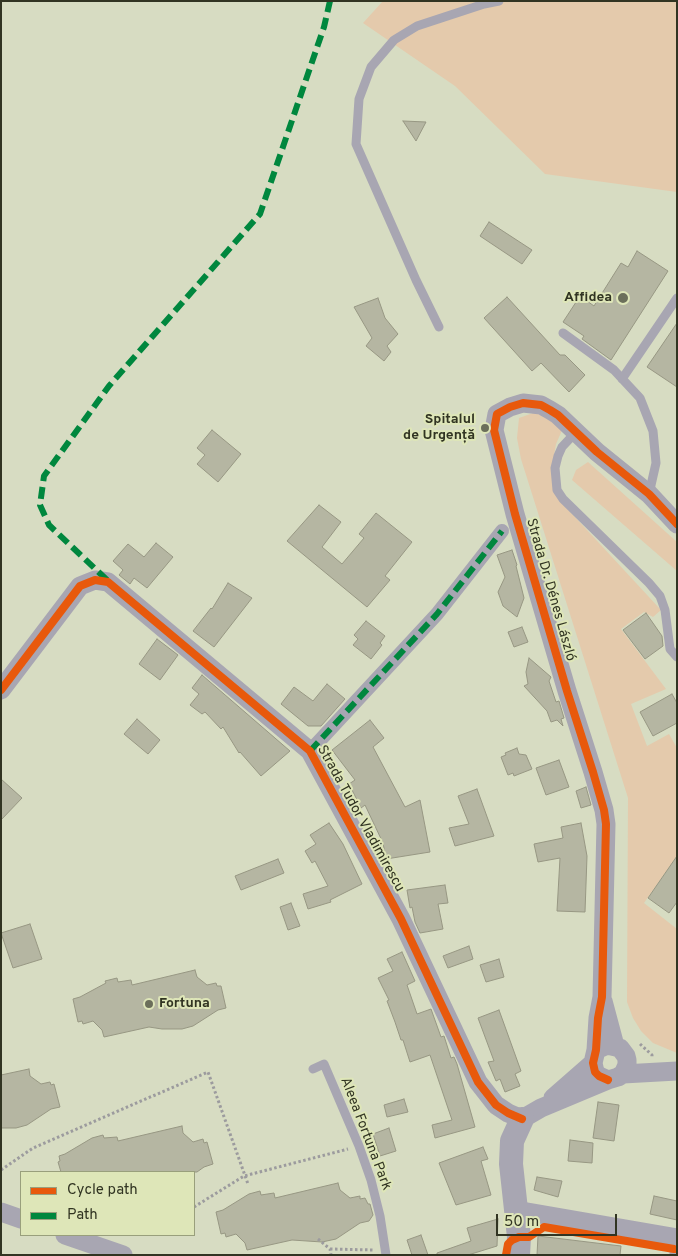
<!DOCTYPE html>
<meta charset="utf-8">
<style>
body{margin:0}
#map{position:relative;width:678px;height:1256px;overflow:hidden;background:#d7dcc2;font-family:Overpass,sans-serif}
canvas{display:block}
.frame{position:absolute;inset:0;border:2px solid #313422;pointer-events:none}
.legend{position:absolute;left:20px;top:1171px;width:175px;height:65px;box-sizing:border-box;background:#dee6b8;border:1px solid #999f7c;margin:0;padding:6px 9px;list-style:none;font-size:15px;color:#313422}
.legend li{display:flex;align-items:center;gap:10px;height:25px}
.legend b{width:25px;border:1px solid #999f7c}
.scale{position:absolute;left:496px;top:1214px;width:121px;height:22px;box-sizing:border-box;border:2px solid #313422;border-top:0;padding-left:6px;font-size:15px;line-height:18px;white-space:nowrap;color:#313422;-webkit-text-stroke:4px #dee6b8;paint-order:stroke}
</style>
<div id="map">
<canvas width="678" height="1256"></canvas>
<div class="frame"></div>
<ul class="legend">
<li><b style="height:6px;background:#e8590c"></b>Cycle path</li>
<li><b style="height:6px;background:#00873e"></b>Path</li>
</ul>
<div class="scale">50 m</div>
</div>
<script>
const g = document.querySelector('canvas').getContext('2d');
g.lineJoin = 'round';
function fill(path, color) { g.fillStyle = color; g.fill(path, 'evenodd'); }
const poly = rows => new Path2D(rows.map(r => 'M' + r).join(''));
function stroke(path, color, width, dash) { g.strokeStyle = color; g.lineWidth = width; g.lineCap = dash ? 'butt' : 'round'; g.setLineDash(dash || []); g.stroke(path); }
function drawText(font, color, halo, rows, align = 'center') {
  g.font = font + ' Overpass,sans-serif'; g.lineWidth = 4; g.setLineDash([]); g.textBaseline = 'middle'; g.strokeStyle = halo; g.fillStyle = color; for (const [text, x, y, turn = 0] of rows) {
    g.save(); g.translate(x, y); g.rotate((+turn || 0) * Math.PI / 180); g.textAlign = isNaN(turn) ? turn : align; if (halo) g.strokeText(text, 0, 0); g.fillText(text, 0, 0); g.restore();
  }
}
const green = poly([
 [383,1,677,1,677,192,545,174,455,86,363,23],
 [536,412,563,428,556,444,553,461,562,503,661,610,653,617,644,612,621,629,666,689,631,704,647,746,669,734,677,748,677,856,644,903,677,929,677,1053,653,1043,641,1031,633,1018,627,1002,628,798,521,459,517,438,519,418],
 [588,462,677,542,677,571,572,480,576,470]
]);
const building = poly([
 [403,121,426,122,416,141,403,121],
 [489,222,532,250,522,264,480,236,489,222],
 [637,251,668,271,611,360,582,339,584,336,563,322,580,296,594,306,621,263,628,267,637,251],
 [507,297,560,355,565,355,585,375,569,392,541,363,532,371,484,318,507,297],
 [378,298,385,318,398,334,387,346,391,352,384,361,366,346,372,338,354,307,378,298],
 [677,323,677,387,647,367,677,323],
 [212,430,241,454,218,482,197,464,205,455,197,448,212,430],
 [319,505,341,522,322,547,342,564,364,538,359,534,376,513,412,542,385,576,390,580,367,607,287,541,319,505],
 [156,543,173,557,147,588,134,578,130,584,119,575,123,570,113,561,128,544,144,557,156,543],
 [512,550,517,565,516,566,524,598,517,617,503,606,498,592,505,577,497,555,512,550],
 [228,583,252,598,214,647,193,631,211,608,212,609,228,583],
 [646,613,662,636,663,646,645,659,623,630,646,613],
 [366,621,385,636,380,643,382,645,371,659,353,645,358,639,354,635,366,621],
 [522,627,528,642,514,647,508,632,522,627],
 [157,639,178,655,160,680,139,664,157,639],
 [529,658,551,677,549,681,556,702,559,701,564,718,561,719,563,726,557,720,551,722,547,711,524,686,528,684,526,672,529,658],
 [202,675,290,751,261,776,240,752,239,753,223,727,221,729,205,712,202,714,190,705,199,694,192,688,202,675],
 [327,684,345,699,321,726,308,726,281,704,294,687,313,701,327,684],
 [672,694,677,703,677,723,653,736,640,712,672,694],
 [137,719,160,740,148,754,124,734,137,719],
 [370,720,384,738,373,747,405,807,420,800,430,852,386,859,383,843,365,805,361,808,349,784,355,780,332,750,370,720],
 [517,748,519,754,526,755,532,769,514,776,513,773,508,775,501,757,506,755,505,753,517,748],
 [559,760,569,787,546,795,536,768,559,760],
 [1,779,22,798,1,820,1,779],
 [586,787,591,805,581,808,576,791,586,787],
 [477,789,494,836,455,846,449,828,469,824,458,796,477,789],
 [329,823,343,844,362,884,330,900,331,902,308,909,303,894,328,886,315,861,312,863,305,851,316,844,310,835,329,823],
 [581,823,587,856,585,912,557,911,560,858,538,862,534,844,563,838,561,827,581,823],
 [677,856,677,902,669,913,648,898,677,856],
 [278,859,284,873,241,890,235,876,278,859],
 [445,885,448,903,438,904,443,929,420,933,415,922,412,907,410,908,407,890,445,885],
 [291,903,300,926,288,930,280,907,291,903],
 [30,924,42,959,13,968,1,933,30,924],
 [469,946,473,959,448,968,443,956,469,946],
 [402,952,415,981,407,985,417,1014,431,1009,441,1037,444,1036,451,1058,454,1057,457,1064,475,1127,435,1138,432,1125,452,1120,430,1055,410,1062,403,1040,401,1040,395,1022,387,1001,389,1000,378,978,393,971,387,959,402,952],
 [499,959,504,977,486,982,480,965,499,959],
 [195,970,197,977,207,985,216,983,217,986,221,986,226,1008,218,1010,193,1026,182,1029,162,1029,149,1027,104,1037,102,1030,93,1021,83,1024,82,1021,78,1022,73,999,80,997,106,983,105,981,117,978,118,982,131,980,132,985,195,970],
 [499,1010,521,1071,515,1074,520,1086,505,1092,500,1079,496,1081,488,1062,494,1061,478,1018,499,1010],
 [29,1069,30,1076,41,1084,50,1082,51,1085,54,1084,60,1107,51,1109,27,1125,16,1128,1,1128,1,1075,29,1069],
 [404,1099,408,1112,387,1117,384,1105,404,1099],
 [598,1102,619,1105,614,1141,593,1138,598,1102],
 [182,1126,183,1133,193,1142,203,1139,204,1143,207,1142,213,1164,204,1167,197,1172,61,1172,58,1162,60,1161,59,1156,65,1154,92,1138,103,1135,104,1138,117,1137,118,1141,182,1126],
 [389,1128,396,1151,380,1156,373,1134,389,1128],
 [570,1140,593,1143,592,1163,568,1161,570,1140],
 [483,1147,488,1159,481,1161,491,1195,456,1205,439,1163,483,1147],
 [537,1177,562,1181,558,1197,534,1190,537,1177],
 [338,1183,340,1190,350,1198,360,1196,360,1199,365,1198,368,1204,370,1204,373,1215,369,1221,360,1223,336,1239,322,1242,292,1240,247,1250,245,1243,236,1234,226,1237,225,1233,221,1234,216,1212,223,1210,249,1194,260,1191,261,1195,274,1193,275,1198,338,1183],
 [654,1196,677,1201,677,1220,650,1214,654,1196],
 [498,1219,497,1246,468,1255,437,1255,437,1253,471,1241,467,1228,498,1219],
 [421,1235,428,1255,412,1255,407,1240,421,1235],
 [538,1236,621,1246,620,1255,537,1255,538,1236]
]);
const path = poly([
 [640,1044,652,1055,652,1057],
 [1,1170,33,1148,208,1072,248,1184],
 [194,1207,244,1176,348,1149],
 [318,1239,330,1249,331,1255],
 [330,1249,373,1250]
]);
const service = poly([
 [439,327,416,280,356,144,359,99,371,67,394,40,417,26,484,4,499,1],
 [563,333,614,370,640,398,653,431,656,463,649,494],
 [622,379,677,298],
 [576,432,562,447,558,456,555,468,557,490,563,499,649,583,660,596,665,610,670,649,677,657],
 [313,1069,324,1064,359,1146,371,1180,380,1216,386,1255],
 [674,1255,674,1238]
]);
const pedestrian = poly([
 [310,751,437,614,502,531]
]);
const minor = poly([
 [1,690,80,586,95,580,108,582,310,751,401,919,478,1082,496,1105,508,1113,522,1119,541,1108,608,1080,618,1077,623,1074,627,1065,627,1060,626,1056,620,1048,607,1045,596,1050],
 [603,1001,615,1046],
 [623,1074,677,1071],
 [608,1080,599,1076,595,1072,593,1063,596,1050,598,1018,602,997,606,824,604,810,593,772,567,691,515,514,494,430,497,414,510,407,523,403,541,405,550,410,558,415,597,452,649,494,677,524],
 [553,1098,593,1063],
 [516,1210,677,1238],
 [1,1212,21,1219],
 [65,1235,123,1255]
]);
const tertiary = poly([
 [518,1255,519,1237,511,1164,512,1141,522,1119]
]);
const quiet = poly([
 [107,580,49,525,40,505,44,476,109,386,260,214,324,27,330,1],
 [310,751,437,614,502,531]
]);
const cycleway = poly([
 [1,690,80,586,95,580,108,582,310,751,401,919,478,1082,496,1105,508,1113,522,1119],
 [608,1080,599,1076,595,1072,593,1063,596,1050,598,1018,602,997,606,824,604,810,593,772,567,691,515,514,494,430,497,414,510,407,523,403,541,405,550,410,558,415,597,452,649,494,677,524],
 [506,1255,508,1244,512,1240,519,1237,529,1237,544,1227,674,1249]
]);
const markers = [
 [623,298,6,"#6b6f5a"],
 [485,428,5,"#6b6f5a"],
 [149,1004,5,"#6b6f5a"]
];
const poiNames = [
 ["Affidea",612,298],
 ["Spitalul",475,420],
 ["de Urgență",475,436],
 ["Fortuna",159,1004,"left"]
];
const streetNames = [
 ["Strada Dr. Dénes László",550,590,74],
 ["Strada Tudor Vladimirescu",360,819,61],
 ["Aleea Fortuna Park",365,1134,69]
];
fill(green, '#e4caac');
fill(building, '#b5b6a2');
stroke(building, '#979783', 1);
stroke(path, '#9c9b9e', 3, [2.5, 2.5]);
stroke(service, '#a8a6b2', 9);
stroke(pedestrian, '#a8a6b2', 14);
stroke(minor, '#a8a6b2', 19);
stroke(tertiary, '#a8a6b2', 24);
stroke(quiet, '#00873e', 6, [12, 6]);
stroke(cycleway, '#e8590c', 8);
for (const [x, y, r, color] of markers) { const dot = new Path2D(); dot.arc(x, y, r, 0, 2 * Math.PI); g.fillStyle = color; g.fill(dot); stroke(dot, '#dee6b8', 2); }
drawText('bold 14px', '#313422', '#dee6b8', poiNames, 'right');
drawText('14px', '#313422', '#dee6b8', streetNames);
</script>
